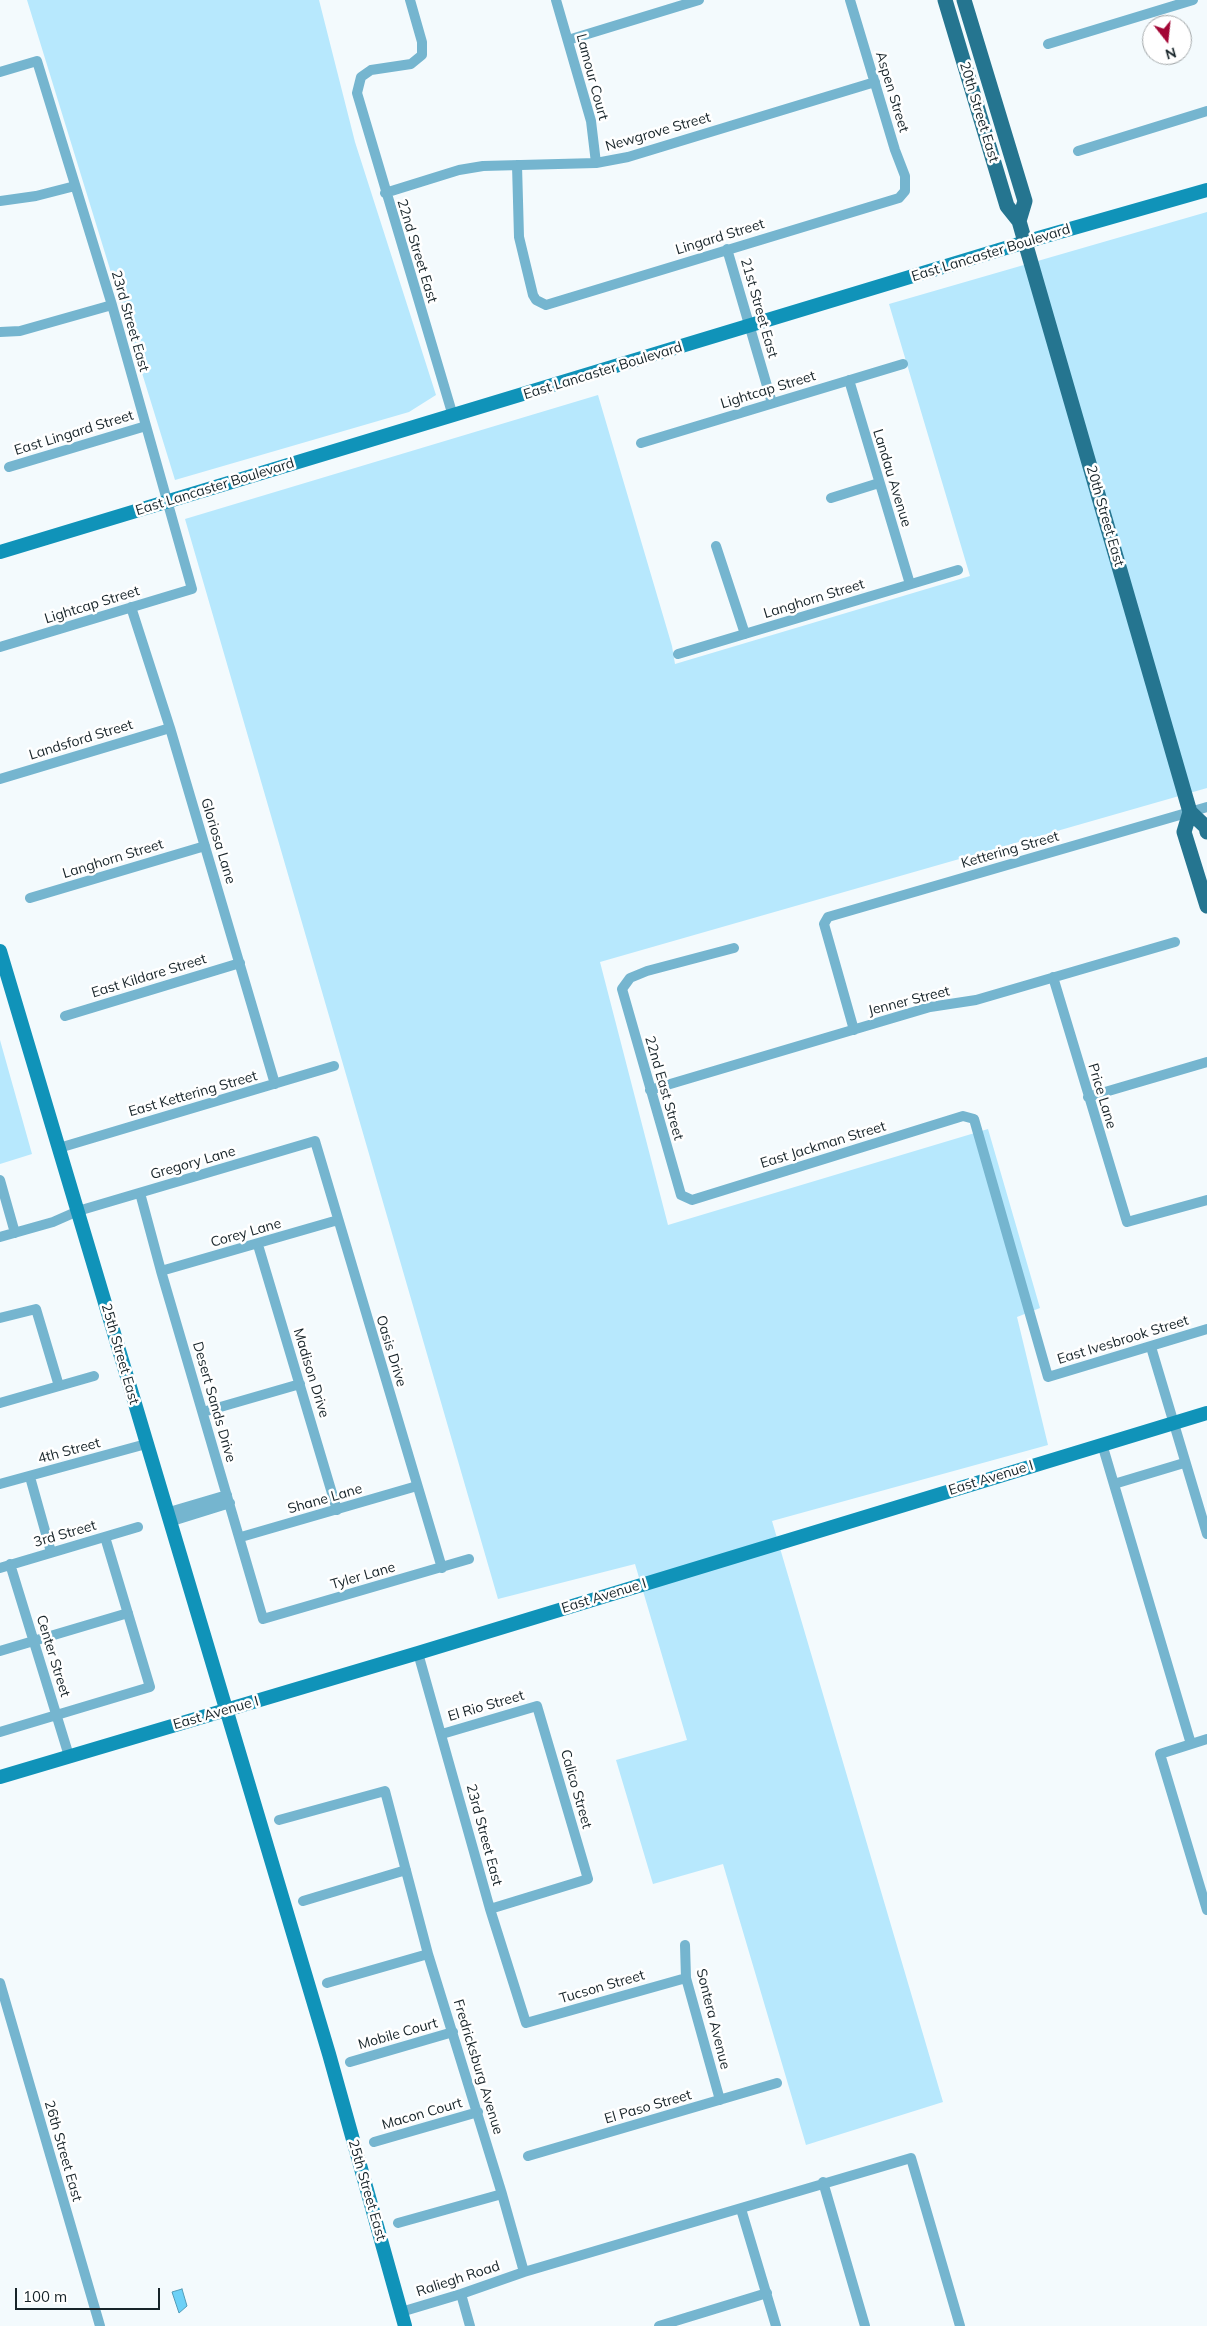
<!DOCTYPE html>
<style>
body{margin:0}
#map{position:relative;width:1207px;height:2326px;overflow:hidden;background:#f3fafd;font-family:Mulish,sans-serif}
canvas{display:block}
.north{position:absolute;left:1142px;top:15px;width:50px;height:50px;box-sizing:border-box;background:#fff;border:1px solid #a2a7a9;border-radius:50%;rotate:164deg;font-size:14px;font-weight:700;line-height:20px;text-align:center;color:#172429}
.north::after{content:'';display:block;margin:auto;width:18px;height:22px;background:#a30635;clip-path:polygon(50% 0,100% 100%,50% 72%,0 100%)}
.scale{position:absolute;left:15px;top:2288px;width:145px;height:22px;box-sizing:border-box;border:2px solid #172429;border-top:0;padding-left:6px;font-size:15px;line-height:18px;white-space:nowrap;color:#172429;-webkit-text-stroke:4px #fff;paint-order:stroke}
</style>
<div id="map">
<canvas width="1207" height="2326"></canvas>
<div class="north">N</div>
<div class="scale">100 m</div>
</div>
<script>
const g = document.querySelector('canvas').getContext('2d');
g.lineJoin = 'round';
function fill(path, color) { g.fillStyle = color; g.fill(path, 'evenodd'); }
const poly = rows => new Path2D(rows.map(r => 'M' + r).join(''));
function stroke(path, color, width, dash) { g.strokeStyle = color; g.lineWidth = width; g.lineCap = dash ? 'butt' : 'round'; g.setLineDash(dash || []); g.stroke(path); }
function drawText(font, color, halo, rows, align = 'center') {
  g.font = font + ' Mulish,sans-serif'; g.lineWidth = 5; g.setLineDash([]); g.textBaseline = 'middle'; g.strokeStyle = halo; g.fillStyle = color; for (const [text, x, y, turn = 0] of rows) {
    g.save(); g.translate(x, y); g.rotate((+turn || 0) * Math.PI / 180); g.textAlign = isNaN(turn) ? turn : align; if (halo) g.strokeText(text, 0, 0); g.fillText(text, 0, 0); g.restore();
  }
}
const green = poly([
 [27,0,319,0,355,142,436,395,409,412,175,480],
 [1207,212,1207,788,600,962,668,1225,988,1129,1040,1308,1017,1317,1048,1445,772,1521,943,2102,806,2145,723,1864,653,1884,616,1760,687,1740,635,1564,498,1599,185,519,598,395,672,646,675,664,970,576,889,304],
 [0,1040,32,1154,0,1164]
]);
const water = poly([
 [182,2289,187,2306,179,2313,172,2292,182,2289]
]);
const street = poly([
 [410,0,422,42,422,55,411,64,371,70,361,77,357,93,453,416],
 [556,0,591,121,596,163],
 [568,40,699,0],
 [1048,44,1193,0],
 [0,72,37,61,112,305,192,589,0,647],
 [1078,151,1207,111],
 [517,165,519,237,533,295,536,300,546,305,899,198,905,191,905,176,895,150,850,0],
 [385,193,459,170,483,166,596,163,628,157,875,82],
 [0,201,36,196,75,186],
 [727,249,772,403],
 [0,332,20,331,112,305],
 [849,380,910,584],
 [641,443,903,364],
 [9,467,146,426],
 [831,498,879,483],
 [716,546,745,634],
 [131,607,170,728,275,1084],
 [678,654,958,570],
 [0,779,170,728],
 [30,898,205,846],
 [734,948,647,971,630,978,622,989,681,1195,692,1200,963,1116,974,1119,1048,1377,1207,1329],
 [1053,977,1127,1222,1207,1200],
 [65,1016,240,963],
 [854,1030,824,924,828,917,1207,807],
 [650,1090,930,1007,976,1000,1175,942],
 [1088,1097,1207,1062],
 [59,1148,334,1066],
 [0,1180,15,1233],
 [140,1193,161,1271,263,1619,469,1559],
 [0,1237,53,1222,78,1211,315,1141,442,1568],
 [258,1245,337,1510],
 [161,1271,338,1220],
 [0,1318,36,1309,59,1386],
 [1151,1347,1207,1534],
 [0,1403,94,1376],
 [203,1412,300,1384],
 [1102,1444,1191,1744],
 [30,1477,51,1552],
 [0,1484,146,1444],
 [1114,1484,1184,1463],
 [166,1513,227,1495],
 [169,1522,230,1503],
 [241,1537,417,1486],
 [10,1564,69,1756],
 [0,1568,138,1527],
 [0,1651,128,1613],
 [418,1653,490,1909,526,2023,686,1978],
 [0,1732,150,1687,105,1537],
 [442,1734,537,1706,588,1879,490,1909],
 [1207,1739,1160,1754,1207,1910],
 [279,1820,385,1791,428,1954,502,2194,524,2272],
 [303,1901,406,1870],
 [685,1945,686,1978,720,2100],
 [0,1983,100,2326],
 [327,1983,428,1954],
 [350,2062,453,2032],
 [374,2142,478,2112],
 [528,2156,777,2083],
 [823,2182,865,2326],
 [741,2209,776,2326],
 [398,2223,502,2194],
 [461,2294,470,2326],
 [401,2312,461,2294,524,2272,911,2158,960,2326],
 [659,2326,767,2293]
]);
const secondary = poly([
 [0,552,1042,237,1207,190],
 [0,951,329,2054,405,2326],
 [0,1777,418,1653,1207,1413]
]);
const primary = poly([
 [945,0,1007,206,1019,221,1025,242,1190,812,1206,827,1207,832],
 [964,0,1025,201,1019,221],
 [1190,812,1184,832,1207,906]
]);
const streetNames = [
 ["Lamour Court",592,77,75],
 ["Aspen Street",892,92,73],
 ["20th Street East",979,112,73],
 ["Newgrove Street",658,132,-16],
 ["Lingard Street",720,237,-17],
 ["22nd Street East",417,251,73],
 ["East Lancaster Boulevard",991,253,-17],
 ["21st Street East",759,308,74],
 ["23rd Street East",130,321,74],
 ["East Lancaster Boulevard",603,371,-17],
 ["Lightcap Street",768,390,-17],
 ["East Lingard Street",74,433,-17],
 ["Landau Avenue",892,478,73],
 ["East Lancaster Boulevard",215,487,-17],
 ["20th Street East",1105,516,74],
 ["Langhorn Street",814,599,-17],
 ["Lightcap Street",92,605,-17],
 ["Landsford Street",81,740,-17],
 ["Gloriosa Lane",218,841,73],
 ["Kettering Street",1010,850,-16],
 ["Langhorn Street",113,859,-17],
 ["East Kildare Street",149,976,-17],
 ["Jenner Street",909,1001,-14],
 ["22nd East Street",664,1088,74],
 ["East Kettering Street",193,1094,-16],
 ["Price Lane",1102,1096,73],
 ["East Jackman Street",823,1145,-17],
 ["Gregory Lane",193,1163,-16],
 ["Corey Lane",246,1233,-16],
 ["East Ivesbrook Street",1123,1340,-17],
 ["Oasis Drive",391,1351,73],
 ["25th Street East",120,1354,74],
 ["Madison Drive",311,1373,73],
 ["Desert Sands Drive",214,1402,74],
 ["4th Street",69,1451,-15],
 ["East Avenue I",991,1478,-17],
 ["Shane Lane",325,1499,-16],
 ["3rd Street",65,1534,-16],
 ["Tyler Lane",363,1576,-16],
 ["East Avenue I",604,1596,-17],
 ["Center Street",53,1656,73],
 ["El Rio Street",486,1706,-16],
 ["East Avenue I",216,1713,-16],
 ["Calico Street",576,1789,74],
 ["23rd Street East",484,1835,75],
 ["Tucson Street",602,1987,-16],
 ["Sontera Avenue",713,2019,76],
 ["Mobile Court",398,2034,-16],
 ["Fredricksburg Avenue",478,2067,73],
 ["El Paso Street",648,2107,-16],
 ["Macon Court",422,2114,-16],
 ["26th Street East",63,2151,74],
 ["25th Street East",367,2190,74],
 ["Raliegh Road",458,2279,-18]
];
fill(green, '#b7e8fd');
fill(water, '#6cd1f7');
stroke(water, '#529db9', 1);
stroke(street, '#75b5cf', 10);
stroke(secondary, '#1093b9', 14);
stroke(primary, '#257590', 15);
drawText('14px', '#172429', '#fff', streetNames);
</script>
